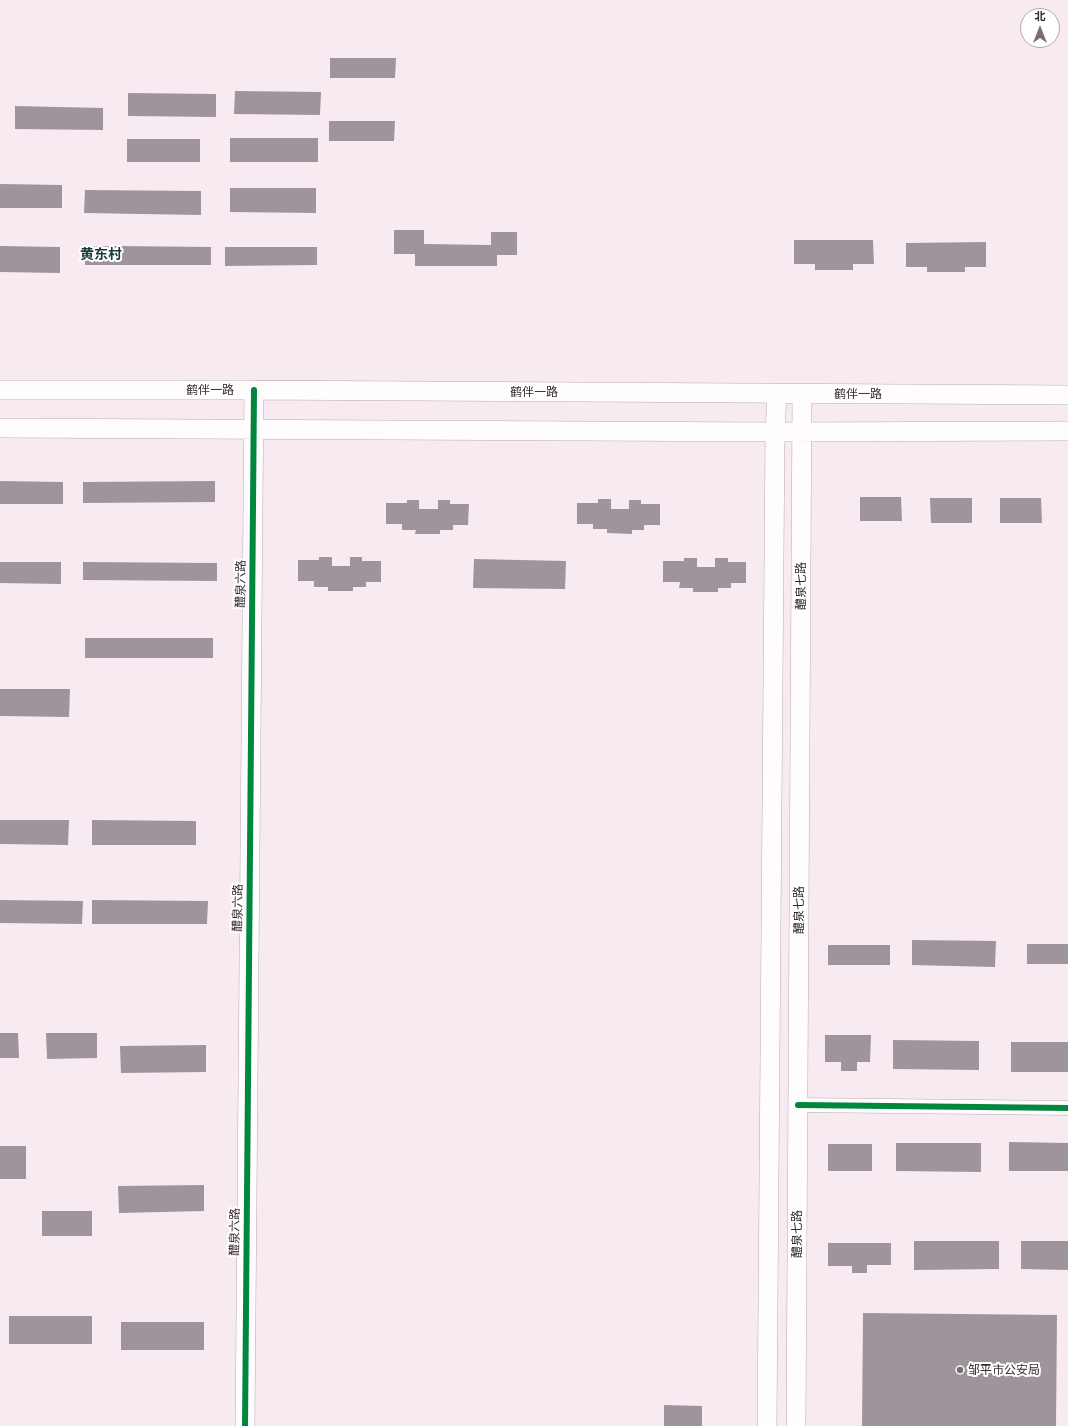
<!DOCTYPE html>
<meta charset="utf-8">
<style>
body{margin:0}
#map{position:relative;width:1068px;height:1426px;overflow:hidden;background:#f8eaf1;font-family:Raleway,"Noto Sans SC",sans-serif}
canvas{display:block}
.north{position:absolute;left:1020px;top:8px;width:40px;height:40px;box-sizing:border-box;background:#fff;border:1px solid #aea9ac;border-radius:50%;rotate:0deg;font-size:11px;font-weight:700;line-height:16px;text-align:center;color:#35292f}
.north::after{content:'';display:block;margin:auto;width:14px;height:18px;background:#796d73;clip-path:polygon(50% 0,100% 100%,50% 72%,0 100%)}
</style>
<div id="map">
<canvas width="1068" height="1426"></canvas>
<div class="north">北</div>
</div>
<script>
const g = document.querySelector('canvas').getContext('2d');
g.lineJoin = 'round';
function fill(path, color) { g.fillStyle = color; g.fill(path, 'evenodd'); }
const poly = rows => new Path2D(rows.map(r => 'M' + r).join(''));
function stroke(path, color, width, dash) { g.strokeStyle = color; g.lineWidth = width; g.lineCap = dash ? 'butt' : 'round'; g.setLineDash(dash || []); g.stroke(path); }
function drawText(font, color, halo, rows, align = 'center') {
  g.font = font + ' Raleway,"Noto Sans SC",sans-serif'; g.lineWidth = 4; g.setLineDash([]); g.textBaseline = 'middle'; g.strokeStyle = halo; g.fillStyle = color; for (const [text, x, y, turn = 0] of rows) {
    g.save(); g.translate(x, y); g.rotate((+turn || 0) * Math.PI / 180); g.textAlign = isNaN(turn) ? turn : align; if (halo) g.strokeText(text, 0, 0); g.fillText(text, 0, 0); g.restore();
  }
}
const building = poly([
 [330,58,396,58,395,78,330,78],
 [235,91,321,92,320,115,234,114],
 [128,93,216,94,216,117,128,116],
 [15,106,103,108,103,130,15,129],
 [329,121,395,121,394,141,329,141],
 [230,138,318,138,318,162,230,162],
 [127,139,200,139,200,162,127,162],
 [0,184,62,185,62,208,0,208],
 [230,188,316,188,316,213,230,212],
 [85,190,201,191,201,215,84,213],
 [394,230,424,230,424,244,491,245,491,232,517,232,517,255,497,255,497,266,415,266,415,254,394,254],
 [794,240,873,240,874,264,853,264,853,270,815,270,815,264,794,264],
 [986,242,986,267,965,267,965,272,927,272,927,267,906,267,906,243],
 [0,246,60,247,60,273,0,272],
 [117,246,211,247,211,265,85,265,85,247],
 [225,247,317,247,317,265,225,266],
 [0,481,63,482,63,504,0,504],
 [215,481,215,502,83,503,83,482],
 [860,497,901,497,902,521,860,521],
 [930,498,972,498,972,523,931,523],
 [1000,498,1041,498,1042,523,1000,523],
 [598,499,611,499,611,509,629,509,629,500,641,500,641,504,660,504,660,525,644,525,644,530,632,530,632,534,607,533,607,529,593,529,593,524,577,524,577,503,598,503],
 [407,500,419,500,419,509,438,509,438,500,450,500,450,504,469,504,468,525,453,525,453,530,440,530,440,534,415,534,416,530,402,530,402,524,386,524,386,503,407,503],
 [319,557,332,557,332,566,350,566,350,557,362,557,362,561,381,561,381,582,366,582,366,587,353,587,353,591,328,591,328,587,314,587,314,581,298,581,298,560,319,560],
 [684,558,697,558,697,567,715,567,715,558,728,558,728,562,746,562,746,583,731,583,731,588,718,588,718,592,693,592,693,588,679,588,680,582,663,582,663,561,684,561],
 [474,559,566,561,565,589,473,588],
 [0,562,61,562,61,584,0,583],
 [83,562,217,563,217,581,83,580],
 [85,638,213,638,213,658,85,658],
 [0,689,70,689,69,717,0,716],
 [0,820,69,820,68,845,0,844],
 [92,820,196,821,196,845,92,845],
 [0,900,83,901,82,924,0,923],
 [92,900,208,901,207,924,92,924],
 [912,940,996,941,995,967,912,965],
 [1027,944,1068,944,1068,964,1027,964],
 [828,945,890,945,890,965,828,965],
 [0,1033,18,1033,19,1058,0,1058],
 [46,1033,97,1033,97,1058,47,1059],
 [825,1035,871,1035,870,1062,857,1062,857,1071,841,1071,841,1062,825,1062],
 [893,1040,979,1041,979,1070,893,1069],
 [1011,1042,1068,1042,1068,1072,1011,1072],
 [206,1045,206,1072,121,1073,120,1046],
 [1009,1142,1068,1143,1068,1171,1009,1171],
 [896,1143,981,1143,981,1172,896,1171],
 [828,1144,872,1144,872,1171,828,1171],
 [0,1146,26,1146,26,1179,0,1179],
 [204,1185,204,1211,119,1213,118,1186],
 [42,1211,92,1211,92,1236,42,1236],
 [914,1241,999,1241,999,1269,914,1270],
 [1021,1241,1068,1241,1068,1270,1021,1269],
 [828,1243,891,1243,891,1265,867,1265,867,1273,852,1273,852,1266,828,1266],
 [863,1313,1057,1315,1056,1426,862,1426],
 [9,1316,92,1316,92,1344,9,1344],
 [121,1322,204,1322,204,1350,121,1350],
 [664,1405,702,1406,702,1426,664,1426]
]);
const street = poly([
 [798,1105,1068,1108]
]);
const secondary = poly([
 [0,390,254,390,1068,395],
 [0,428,775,432,1068,431],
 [245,1426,254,390],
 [767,1426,775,432,777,394],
 [796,1426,802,394]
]);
const cycleway = poly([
 [798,1105,1068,1108],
 [245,1426,254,390]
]);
const markers = [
 [960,1370,4,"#796d73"]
];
const streetNames = [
 ["鹤伴一路",210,390],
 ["鹤伴一路",534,392],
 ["鹤伴一路",858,394],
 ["醴泉六路",241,584,-89],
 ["醴泉七路",801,586,-90],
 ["醴泉六路",238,908,-89],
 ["醴泉七路",799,910,-90],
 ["醴泉六路",235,1232,-89],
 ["醴泉七路",797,1234,-90]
];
const poiNames = [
 ["邹平市公安局",968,1370]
];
const quarterNames = [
 ["黄东村",101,255]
];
fill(building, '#9e959c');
stroke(street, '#b8abb1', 15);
stroke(secondary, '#b8abb1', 20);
stroke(street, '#fefcfd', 14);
stroke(secondary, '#fefcfd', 19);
stroke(cycleway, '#00873e', 6);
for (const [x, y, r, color] of markers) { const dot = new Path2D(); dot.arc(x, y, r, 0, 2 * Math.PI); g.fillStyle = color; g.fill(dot); stroke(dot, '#fff', 1.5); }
drawText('12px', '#35292f', '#fff', streetNames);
drawText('12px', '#35292f', '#fff', poiNames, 'left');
drawText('bold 14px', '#16383c', '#fff', quarterNames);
</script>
